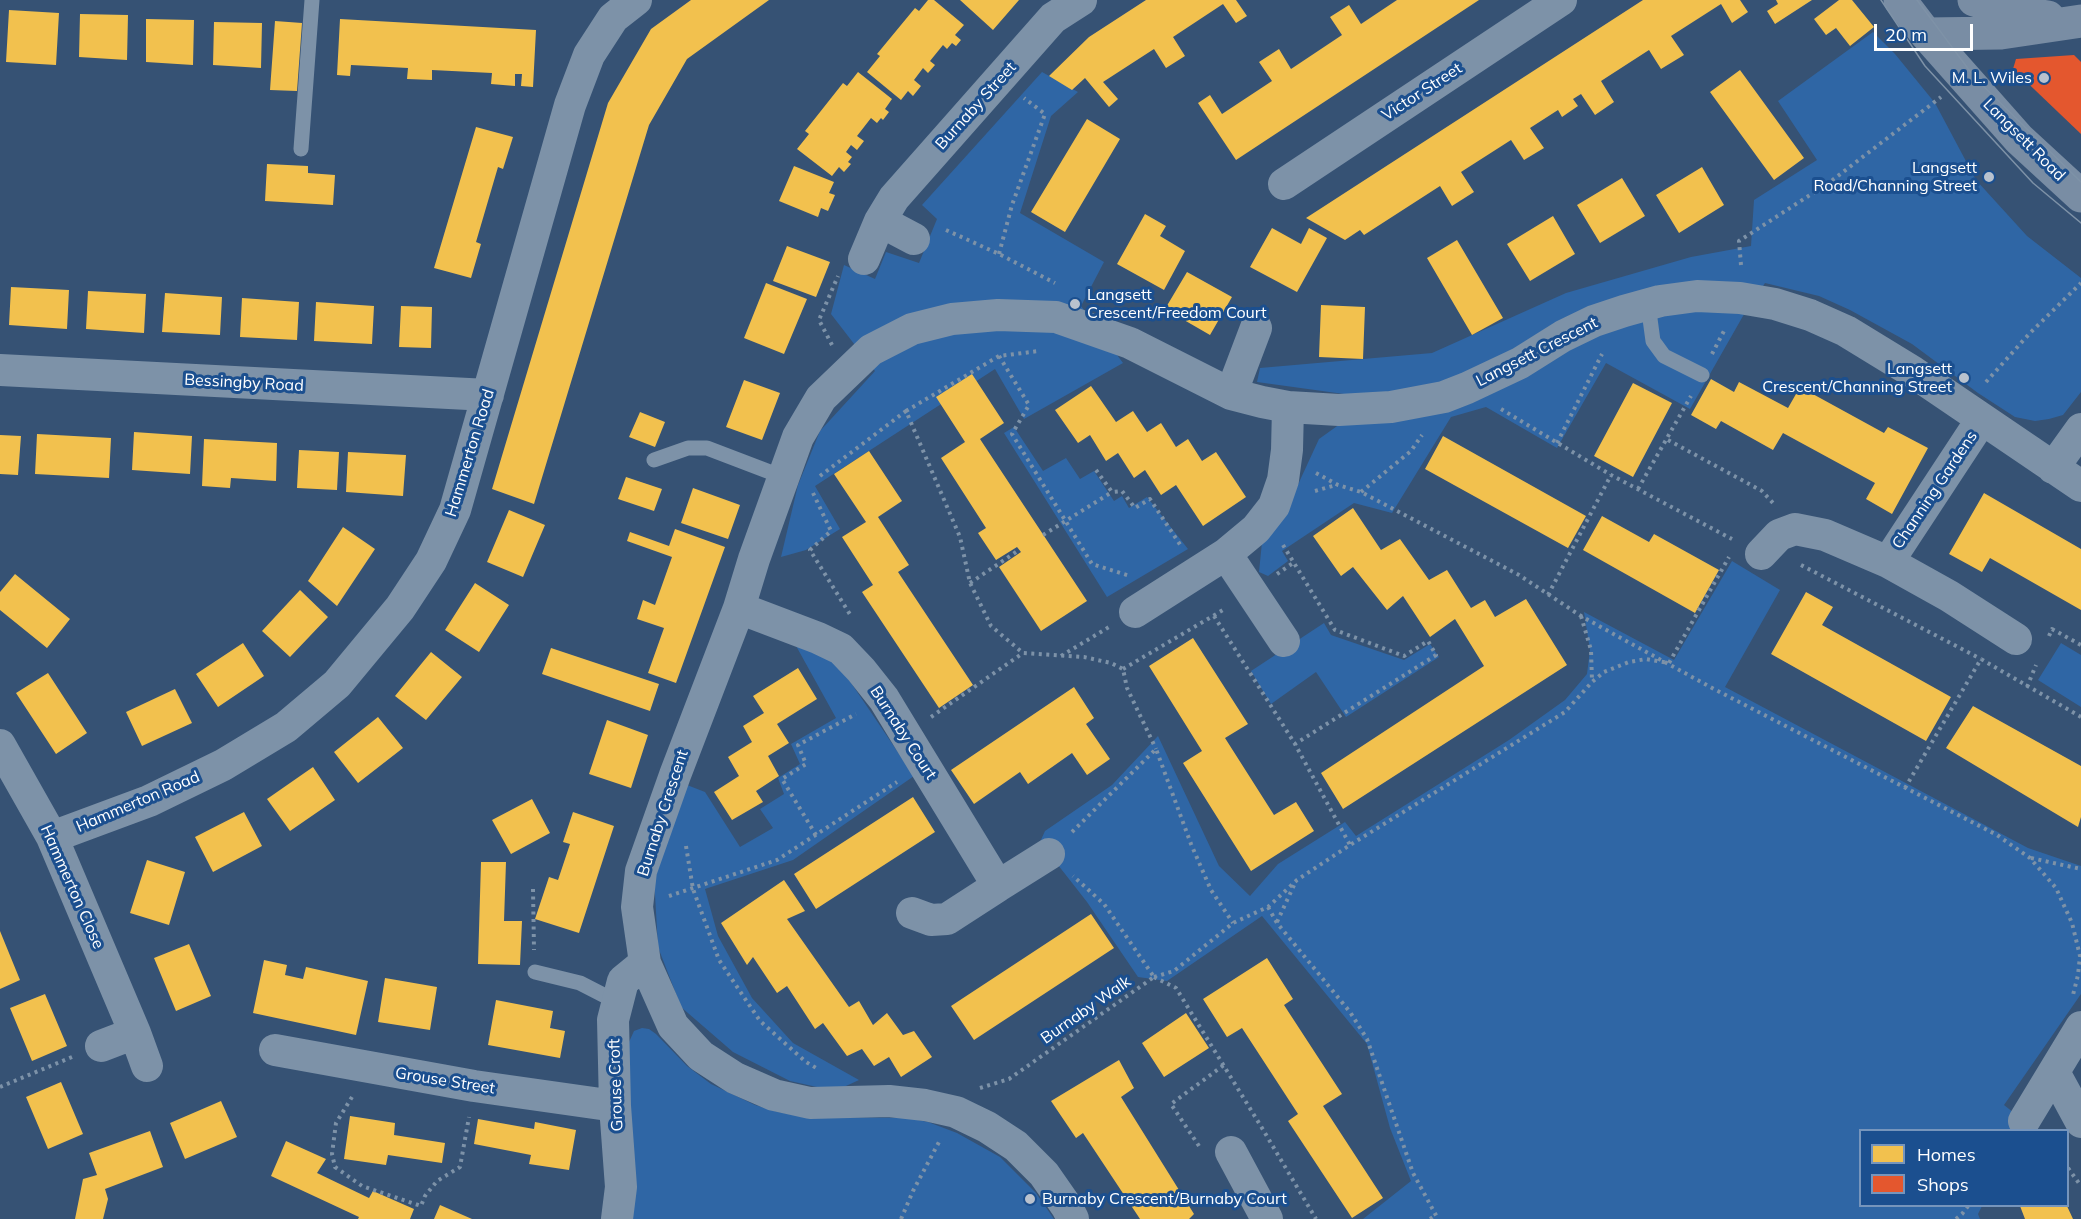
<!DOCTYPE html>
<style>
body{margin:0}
#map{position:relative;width:2081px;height:1219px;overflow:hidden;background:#365274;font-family:Mulish,sans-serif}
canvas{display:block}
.legend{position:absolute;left:1859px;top:1129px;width:210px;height:78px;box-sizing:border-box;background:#1b4f8f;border:2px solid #7695bc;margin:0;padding:8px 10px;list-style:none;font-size:18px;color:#fff}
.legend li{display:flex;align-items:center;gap:12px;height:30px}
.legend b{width:30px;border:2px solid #7695bc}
.scale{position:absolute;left:1874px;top:24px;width:99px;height:27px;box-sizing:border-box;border:3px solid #fff;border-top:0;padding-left:8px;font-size:18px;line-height:21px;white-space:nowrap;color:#fff;-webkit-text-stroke:4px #1b4f8f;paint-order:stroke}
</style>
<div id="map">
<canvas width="2081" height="1219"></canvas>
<ul class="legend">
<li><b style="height:16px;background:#f2c14e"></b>Homes</li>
<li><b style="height:16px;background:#e4572e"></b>Shops</li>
</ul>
<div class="scale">20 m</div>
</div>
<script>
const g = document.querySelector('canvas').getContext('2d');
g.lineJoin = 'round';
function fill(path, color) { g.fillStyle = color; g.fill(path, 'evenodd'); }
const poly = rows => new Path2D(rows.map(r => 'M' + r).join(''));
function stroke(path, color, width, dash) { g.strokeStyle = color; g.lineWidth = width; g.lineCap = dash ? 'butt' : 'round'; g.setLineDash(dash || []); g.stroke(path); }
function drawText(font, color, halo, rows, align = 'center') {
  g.font = font + ' Mulish,sans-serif'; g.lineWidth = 6; g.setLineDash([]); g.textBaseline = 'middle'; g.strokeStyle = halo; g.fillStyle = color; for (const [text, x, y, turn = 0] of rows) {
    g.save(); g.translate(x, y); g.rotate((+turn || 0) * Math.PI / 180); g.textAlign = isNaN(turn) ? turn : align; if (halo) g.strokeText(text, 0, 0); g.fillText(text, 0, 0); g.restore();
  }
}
const green = poly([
 [1873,32,1895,54,1935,103,1976,180,2027,236,2081,278,2081,392,2063,415,2049,419,2035,421,2015,417,1978,393,1912,344,1850,310,1819,296,1765,283,1743,316,1690,409,1606,363,1557,448,1486,407,1451,417,1392,513,1354,503,1282,551,1288,561,1268,576,1259,572,1262,542,1289,504,1319,439,1340,424,1344,394,1257,382,1260,368,1432,353,1566,293,1691,257,1751,246,1754,200,1817,160,1778,101],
 [1042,72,1078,92,1051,116,1020,213,1104,262,1081,306,1123,363,1024,419,995,369,815,486,840,529,806,550,781,557,798,485,820,431,875,371,831,314,844,265,875,279,886,252,919,263,937,219,922,205],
 [1014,427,1043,471,1066,458,1080,479,1094,471,1114,501,1122,496,1129,508,1147,497,1188,549,1107,597,1004,433],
 [1732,561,1780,590,1725,687,2028,848,2081,866,2081,994,2004,1105,2024,1121,2019,1130,1860,1130,1860,1206,1982,1206,1978,1214,1980,1219,1363,1219,1411,1181,1390,1128,1367,1044,1262,916,1167,981,1138,977,1087,902,1040,842,1045,831,1112,785,1158,736,1219,866,1250,896,1278,864,1345,822,1356,836,1509,740,1565,700,1587,674,1590,650,1584,612,1674,660],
 [1324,623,1331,635,1404,660,1430,644,1439,657,1346,717,1316,672,1271,704,1251,671],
 [2061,643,2081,655,2081,707,2038,680],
 [795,644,817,652,841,668,914,776,793,860,705,889,718,936,752,998,793,1043,859,1080,835,1091,790,1081,733,1052,681,1007,658,947,654,877,687,785,705,792,740,847,773,828,760,809,784,794,778,778,800,764,791,744,836,718],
 [642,1028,649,1029,656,1034,687,1066,711,1084,755,1105,778,1112,807,1117,908,1118,928,1122,957,1133,1000,1157,1036,1193,1054,1219,627,1219,629,1042,634,1031]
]);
const homes = poly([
 [691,0,769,0,687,59,649,125,534,504,492,489,608,103,651,29],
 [928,0,934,0,964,25,955,35,961,40,956,46,952,43,947,49,943,45,930,61,935,65,928,73,923,68,914,80,921,86,913,96,908,91,901,100,867,72,880,56,877,54,915,8,919,11],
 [960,0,1019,0,993,30],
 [1146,0,1236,0,1247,16,1236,23,1223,4,1173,37,1185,56,1166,68,1154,49,1103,82,1118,99,1109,107,1085,78,1072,90,1049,76,1089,37],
 [1397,0,1479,0,1236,160,1198,103,1210,95,1222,114,1272,81,1259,62,1279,49,1291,69,1342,35,1330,17,1349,5,1361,24],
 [1643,0,1740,0,1748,12,1732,23,1721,4,1671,36,1684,55,1661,69,1649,50,1601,81,1614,102,1595,115,1581,94,1573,99,1578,106,1562,117,1558,110,1530,128,1544,148,1524,160,1511,140,1461,172,1474,192,1452,206,1440,186,1364,235,1360,230,1345,240,1306,218],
 [1776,0,1812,0,1775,24,1767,11,1778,4],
 [1839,0,1852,0,1874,27,1850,46,1836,28,1826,35,1814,19],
 [9,10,59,13,56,65,6,62],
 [80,14,128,15,127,60,79,57],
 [146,19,194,20,193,65,146,62],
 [340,19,536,30,533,87,521,86,522,74,515,74,515,86,491,84,492,73,432,70,432,80,407,79,408,68,351,65,350,76,337,75],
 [275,21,302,23,297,91,270,90],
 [214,22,262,23,261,68,213,65],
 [1740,70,1804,158,1774,180,1710,92],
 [858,72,892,99,885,109,889,112,883,120,881,118,877,123,871,118,857,136,864,141,857,150,851,145,846,152,852,157,848,162,851,164,844,172,839,167,832,176,797,149,809,134,805,131,843,83,847,86],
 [1087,119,1120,139,1065,232,1031,212],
 [476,127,513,137,503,169,498,167,476,242,481,244,471,278,434,268],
 [267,164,308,166,308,173,335,175,333,205,265,201],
 [794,166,834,182,829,193,835,195,828,211,821,208,818,217,779,201],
 [1702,167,1724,205,1679,233,1656,195],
 [1622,178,1645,216,1600,243,1577,205],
 [1145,214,1166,226,1160,236,1185,251,1164,290,1117,264],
 [1553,216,1575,254,1530,281,1507,244],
 [1272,228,1301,244,1309,228,1327,238,1297,292,1250,267],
 [1457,240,1503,318,1472,335,1427,258],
 [787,246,830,262,816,297,773,281],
 [1187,272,1232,297,1210,335,1165,309],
 [766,283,807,299,784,354,744,338],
 [11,287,69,290,67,329,9,325],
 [88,291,146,294,144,333,86,329],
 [165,293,222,297,220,335,162,332],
 [242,298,299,302,297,340,240,337],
 [316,302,374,306,372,344,314,341],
 [1321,305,1365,307,1363,359,1319,357],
 [401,306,432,307,431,348,399,347],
 [972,374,1004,423,980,439,1087,601,1041,631,999,567,1021,552,1017,547,996,560,978,533,986,528,941,458,965,442,936,397],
 [1711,379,1734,392,1739,382,1788,408,1800,387,1884,433,1888,427,1928,448,1892,514,1866,499,1875,483,1783,433,1773,450,1721,421,1716,429,1691,415],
 [744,380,780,393,762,440,726,427],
 [1633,383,1672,403,1633,477,1594,456],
 [1091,386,1116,422,1133,411,1147,432,1161,423,1176,447,1188,439,1202,461,1216,452,1246,497,1203,526,1176,485,1161,495,1145,470,1134,478,1118,453,1106,461,1090,435,1078,443,1055,410],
 [640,412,665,422,655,447,629,437],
 [134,432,192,436,190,474,132,470],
 [37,434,111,438,109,478,35,474],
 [0,435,21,436,18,475,0,474],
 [1443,436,1586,516,1568,548,1425,469],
 [204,439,277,443,276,481,231,478,230,488,202,486],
 [299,450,339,452,337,490,297,488],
 [869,451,902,501,878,517,909,565,898,572,973,685,939,708,862,592,873,585,842,537,866,522,834,474],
 [348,452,406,455,403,496,346,492],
 [626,477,662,489,654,511,618,499],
 [693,488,740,505,728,539,681,523],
 [1984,493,2081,549,2081,610,1990,558,1982,572,1949,554],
 [1353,508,1381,550,1400,539,1429,580,1447,570,1471,608,1485,600,1495,617,1526,599,1567,665,1343,809,1321,773,1484,666,1455,619,1430,637,1403,596,1387,610,1353,567,1341,576,1313,536],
 [509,510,545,525,523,577,487,562],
 [1602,516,1649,542,1654,534,1719,570,1695,613,1583,550],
 [343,527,375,549,337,606,308,581],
 [675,529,725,547,676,683,648,673,664,628,637,619,643,600,655,605,672,557,627,541,630,532,669,546],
 [15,574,70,619,47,648,0,610,0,592],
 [475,583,509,605,479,652,445,630],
 [300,590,328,617,290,657,262,631],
 [1806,592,1833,607,1822,625,1951,697,1926,741,1771,654],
 [1193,638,1248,724,1225,738,1274,815,1296,802,1314,831,1251,871,1183,763,1202,751,1149,666],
 [243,643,264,676,218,707,196,674],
 [551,648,659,684,650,711,542,674],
 [431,652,462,677,426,720,395,696],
 [798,668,817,699,777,724,789,743,768,756,779,776,756,791,763,802,732,820,714,792,739,776,728,757,752,742,743,726,764,713,753,696],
 [48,673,87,733,56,754,16,693],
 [1074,687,1094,718,1086,724,1110,759,1087,775,1072,753,1028,784,1020,772,974,804,951,770],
 [175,689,192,723,142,746,126,712],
 [1973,706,2081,766,2081,817,2078,827,1946,748],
 [378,717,403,748,358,783,334,752],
 [607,720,648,735,631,788,589,774],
 [313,767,335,800,290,831,267,799],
 [913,797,935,832,816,909,794,874],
 [532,799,550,833,511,854,492,820],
 [244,812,262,846,213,872,195,837],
 [573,812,614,826,579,933,535,919,549,877,558,880,570,844,563,842],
 [147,860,185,872,169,925,130,913],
 [481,862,506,862,504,921,522,921,520,965,478,964],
 [784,880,805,911,787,919,849,1007,859,1001,873,1025,887,1013,903,1035,914,1031,932,1057,901,1077,889,1057,874,1066,862,1049,847,1056,823,1023,815,1029,787,986,777,993,753,957,747,965,721,923],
 [1091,914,1114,948,974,1040,951,1006],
 [0,931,20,980,0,989],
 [189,944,211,996,176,1011,154,958],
 [1267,958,1293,999,1284,1005,1342,1094,1323,1106,1383,1198,1352,1218,1288,1121,1298,1114,1242,1028,1227,1037,1203,999],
 [264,960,287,965,285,975,303,979,306,967,368,981,356,1035,253,1013],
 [385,978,437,987,430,1030,378,1022],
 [45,994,67,1046,32,1061,10,1008],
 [496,1000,553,1011,550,1028,565,1031,560,1058,488,1045],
 [1186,1013,1209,1048,1164,1077,1142,1043],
 [1119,1060,1134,1088,1121,1097,1194,1214,1189,1219,1140,1219,1083,1133,1076,1138,1051,1101],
 [61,1082,83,1134,48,1149,26,1097],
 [221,1101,237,1137,185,1159,170,1123],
 [350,1116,395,1123,394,1135,445,1143,442,1163,388,1155,386,1165,344,1159],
 [478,1119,534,1129,535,1122,576,1130,569,1170,529,1164,531,1155,474,1144],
 [150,1131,163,1167,105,1189,108,1199,103,1219,75,1219,83,1179,97,1175,89,1153],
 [286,1141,326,1159,317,1173,369,1198,373,1191,414,1209,410,1219,358,1219,359,1217,271,1176],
 [440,1205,472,1219,434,1219],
 [2020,1206,2067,1206,2073,1219,2025,1219]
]);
const shops = poly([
 [2074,55,2081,62,2081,134,2013,69,2016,59]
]);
const path = poly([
 [946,230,999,254,1055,283],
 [999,254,1012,205,1045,114,1024,98],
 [1741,265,1739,241,1830,182,1941,97],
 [832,345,819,320,838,276],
 [1712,354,1725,329],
 [999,356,1029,405,1012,434,1092,564,1130,576],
 [1986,382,2030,333,2081,283],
 [1501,409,1611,475,1732,539],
 [906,411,999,356,1039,351],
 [1668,440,1762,491,1773,503],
 [1557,443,1602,354],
 [1096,470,1112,492,1122,491,1135,508,1150,499,1181,546],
 [1316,473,1338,485,1361,492,1519,575,1581,616,1619,637,1714,689,1997,835,2030,858,2056,888,2072,923,2080,956,2078,975,2073,995],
 [820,476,906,411,960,537,970,583,991,626,1023,653,1084,657,1111,663,1123,669,1127,688,1156,749],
 [1638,489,1691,396],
 [1315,491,1336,485],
 [1361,492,1411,451,1422,435],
 [813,493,831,531,810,550,851,616],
 [1043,535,1112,492],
 [1283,545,1335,630,1404,656,1428,641,1436,655,1295,744],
 [1801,565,1981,659],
 [1277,574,1293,563],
 [970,583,1019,550],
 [1548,595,1611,475],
 [1214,616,1295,744,1350,845],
 [1581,616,1591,650,1592,681],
 [2049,636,2052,629,2081,645],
 [1061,656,1109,627],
 [1123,669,1223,610],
 [2027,687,2036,665],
 [931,717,1023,653],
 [1905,788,1981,659,2081,717],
 [1072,832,1156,749,1191,844,1211,890,1233,923],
 [816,835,782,779,806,764,798,745,856,714],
 [686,846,693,889,719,960,760,1021,806,1062,818,1069],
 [2031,858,2081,869],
 [533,889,534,950],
 [669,896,777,860,897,782],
 [1268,907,1277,923,1350,1012,1367,1039,1413,1173,1438,1219],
 [1277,922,1295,883],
 [1154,977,1174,971,1233,923,1268,907,1297,880,1350,845,1565,712,1592,682,1604,672,1629,662,1646,659,1669,663,1729,557],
 [1154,977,1176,988,1262,1128,1316,1219],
 [0,1087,72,1057],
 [980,1088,1009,1079,1154,977,1104,904,1073,876],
 [352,1097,336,1123,332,1154,335,1167,362,1186,421,1206,425,1196,437,1181,460,1167,469,1117],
 [1199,1146,1171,1104,1224,1065],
 [2068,1168,2081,1186],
 [901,1219,913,1191,939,1142],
 [1430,1219,1436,1215],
 [1956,1219,1962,1214,1968,1206]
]);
const lane = poly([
 [301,149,312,0],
 [1648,304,1653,341,1664,356,1702,375],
 [654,460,688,448,707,448,783,477],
 [535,972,580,983,617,1002]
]);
const street = poly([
 [1284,184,1561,0],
 [880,221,914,239],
 [864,259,880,221,894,198,1053,18,1081,0],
 [0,370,488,395],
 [1231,394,1256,328],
 [2053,468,2081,429],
 [1226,554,1284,641],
 [1761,554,1779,535,1795,529,1825,535,1888,562,1949,596,2016,639],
 [1888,562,1982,419],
 [739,608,818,638,841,649,861,670,884,699,998,886,1049,854],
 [1135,612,1226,554,1256,529,1274,506,1283,480,1287,450,1288,407],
 [0,745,52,837,135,1033,101,1046],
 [52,837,149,801,223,765,286,727,337,684,400,608,431,561,455,510,570,105,589,55,613,18,636,0],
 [912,913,931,920,947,919,998,886],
 [135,1033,147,1066],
 [275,1050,474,1086,615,1106],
 [2054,1072,2081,1122],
 [2024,1121,2081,1027],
 [1231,1152,1267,1219],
 [617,1219,621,1187,615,1106,613,1020,623,981,645,963],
 [1073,1219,1067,1207,1044,1174,1016,1146,987,1127,956,1112,925,1105,889,1101,810,1103,774,1095,735,1078,701,1056,673,1026,645,963,637,907,641,871,675,775,739,608,754,559,798,437,821,398,871,350,912,329,952,319,998,315,1056,317,1130,343,1231,394,1262,402,1288,407,1339,410,1391,407,1444,397,1467,388,1520,363,1563,336,1594,321,1624,311,1660,301,1697,296,1740,298,1775,304,1810,315,1846,331,1913,372,2081,486]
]);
const secondary = poly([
 [1900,0,1926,34,2019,139,2081,196],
 [1974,0,2013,12,2048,17],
 [1926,34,2001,33,2081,21]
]);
const tram = poly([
 [1881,0,1925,66,2033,183,2081,223],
 [1917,0,1975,78,2081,182]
]);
const markers = [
 [2044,78,6,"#b9c2ce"],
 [1989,177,6,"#b9c2ce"],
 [1075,304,6,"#b9c2ce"],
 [1964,378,6,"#b9c2ce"],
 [1030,1199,6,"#b9c2ce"]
];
const poiNames = [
 ["M. L. Wiles",2032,78],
 ["Langsett",1977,168],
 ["Road/Channing Street",1977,186],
 ["Langsett",1087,295,"left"],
 ["Crescent/Freedom Court",1087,313,"left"],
 ["Langsett",1952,369],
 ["Crescent/Channing Street",1952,387],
 ["Burnaby Crescent/Burnaby Court",1042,1199,"left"]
];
const streetNames = [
 ["Victor Street",1422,92,-33],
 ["Burnaby Street",976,106,-48],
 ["Langsett Road",2024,140,45],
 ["Langsett Crescent",1537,352,-27],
 ["Bessingby Road",244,383,3],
 ["Hammerton Road",470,453,-73],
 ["Channing Gardens",1935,490,-56],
 ["Burnaby Court",903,733,57],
 ["Hammerton Road",138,802,-23],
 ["Burnaby Crescent",663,813,-72],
 ["Hammerton Close",72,887,66],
 ["Burnaby Walk",1086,1010,-35],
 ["Grouse Street",445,1081,9],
 ["Grouse Croft",616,1085,-92]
];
fill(green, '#2f66a5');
fill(homes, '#f2c14e');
fill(shops, '#e4572e');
stroke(path, '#7d92a8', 4, [3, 4.5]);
stroke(lane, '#7d92a8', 15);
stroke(street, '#7d92a8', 32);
stroke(secondary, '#798da4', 33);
stroke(tram, '#7e92a7', 1.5);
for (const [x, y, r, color] of markers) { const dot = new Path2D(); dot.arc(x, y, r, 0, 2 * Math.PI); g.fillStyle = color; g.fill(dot); stroke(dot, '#1b4f8f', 2); }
drawText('16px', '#fff', '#1b4f8f', poiNames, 'right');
drawText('16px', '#fff', '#1b4f8f', streetNames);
</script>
